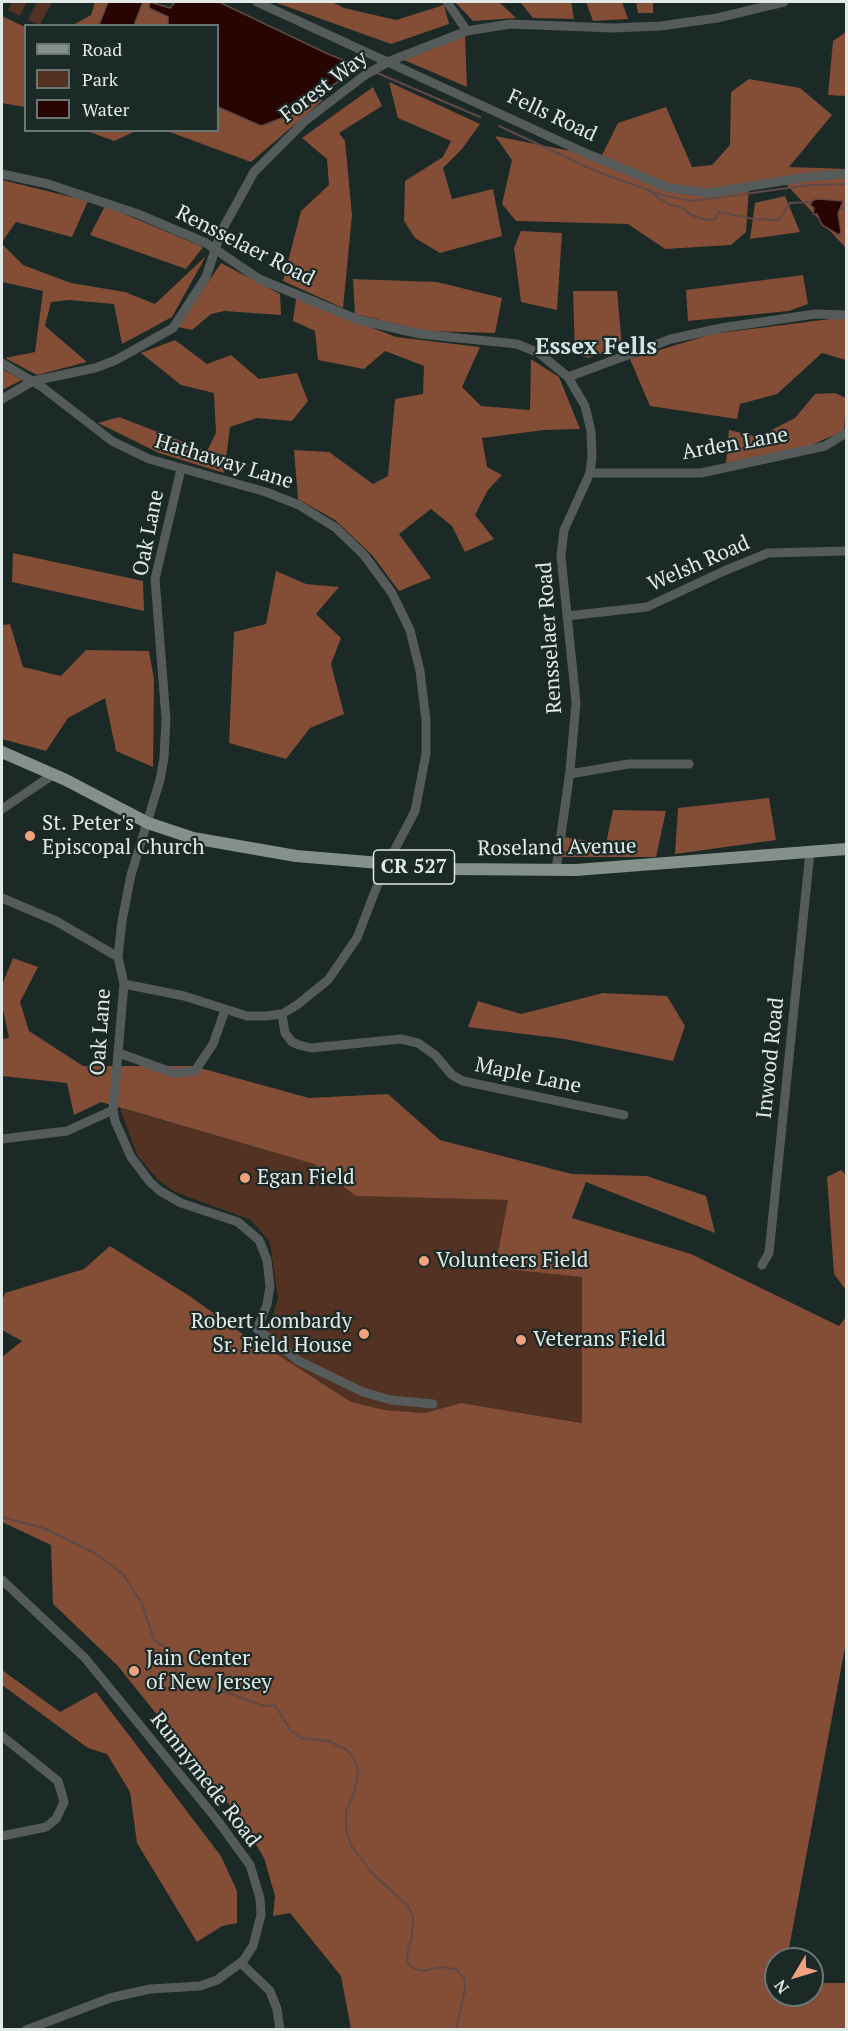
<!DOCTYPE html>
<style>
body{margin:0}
#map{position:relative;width:848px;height:2031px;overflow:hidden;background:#1b2927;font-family:"PT Serif",serif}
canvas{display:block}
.frame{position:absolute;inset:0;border:3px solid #e0e9e8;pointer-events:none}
.legend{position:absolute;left:24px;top:24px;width:195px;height:108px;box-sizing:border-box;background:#1b2927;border:2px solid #6a7674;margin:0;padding:8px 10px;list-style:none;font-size:18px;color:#e0e9e8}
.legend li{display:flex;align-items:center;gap:12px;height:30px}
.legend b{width:30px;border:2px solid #6a7674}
.north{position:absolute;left:764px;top:1947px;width:60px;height:60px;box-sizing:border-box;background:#1b2927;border:2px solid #6a7674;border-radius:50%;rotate:232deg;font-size:16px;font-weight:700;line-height:24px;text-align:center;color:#e0e9e8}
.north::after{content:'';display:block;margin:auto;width:21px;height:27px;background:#f2a17e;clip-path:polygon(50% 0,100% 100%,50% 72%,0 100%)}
</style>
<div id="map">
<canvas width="848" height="2031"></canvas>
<div class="frame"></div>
<ul class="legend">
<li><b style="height:8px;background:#83908e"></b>Road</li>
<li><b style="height:16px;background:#533223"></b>Park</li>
<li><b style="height:16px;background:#280500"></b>Water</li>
</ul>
<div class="north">N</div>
</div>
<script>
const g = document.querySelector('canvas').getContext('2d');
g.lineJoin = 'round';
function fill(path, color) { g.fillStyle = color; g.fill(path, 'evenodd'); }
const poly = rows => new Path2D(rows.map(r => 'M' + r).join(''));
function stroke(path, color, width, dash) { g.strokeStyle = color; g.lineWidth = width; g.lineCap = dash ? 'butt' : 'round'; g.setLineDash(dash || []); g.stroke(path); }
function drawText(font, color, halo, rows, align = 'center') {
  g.font = font + ' "PT Serif",serif'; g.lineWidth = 4.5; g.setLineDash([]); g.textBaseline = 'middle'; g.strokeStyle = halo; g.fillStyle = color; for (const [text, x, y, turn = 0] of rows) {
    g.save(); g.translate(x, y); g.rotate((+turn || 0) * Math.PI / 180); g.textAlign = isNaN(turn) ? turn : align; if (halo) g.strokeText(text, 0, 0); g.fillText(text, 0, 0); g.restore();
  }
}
const green = poly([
 [12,2,27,2,20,16,8,10],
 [37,2,52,2,40,25,28,20],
 [120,1108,314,1164,356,1196,508,1200,496,1268,582,1277,583,1423,461,1403,424,1413,385,1410,351,1402,263,1345,278,1299,270,1242,251,1220,175,1192,157,1179,137,1155]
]);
const forest = poly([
 [95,2,108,2,99,25,71,26,91,15],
 [143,2,150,2,149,8,168,17,168,25,134,26],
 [274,2,332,2,344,8,396,20,444,5,449,24,391,44],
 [455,2,499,2,516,18,473,21],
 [520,2,571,2,574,19,533,18],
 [586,2,622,2,628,19,593,21],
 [636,2,653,2,653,13,638,13],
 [2,16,25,27,25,107,2,103],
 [846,32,846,96,828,95,833,41],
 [465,36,467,87,404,60],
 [749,79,800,88,832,115,789,167,846,169,846,248,782,180,749,186,746,232,731,245,665,249,628,224,516,221,502,204,512,160,495,136,601,157,618,123,666,107,692,167,712,165,730,145,731,92],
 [389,82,480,124,462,149,443,168,452,199,493,189,502,236,440,253,415,238,404,221,405,181,443,157,451,141,398,118],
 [373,87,382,106,339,133,345,141,352,215,343,308,283,281,301,211,329,185,327,159,302,138],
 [314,99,323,100,251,162,167,131,218,130,218,107,262,126,282,118],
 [87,131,136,131,114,141],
 [2,180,88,201,72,237,16,222,2,242],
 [785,196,800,232,750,239,755,203],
 [105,206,203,247,186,269,90,235],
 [521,231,562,233,557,310,521,302,514,248],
 [2,244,23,265,71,283,125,292,155,304,206,256,172,317,122,344,114,304,69,300,51,302,45,326,87,362,37,375,5,358,35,352,43,291,2,282],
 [221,263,280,294,281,315,224,311,211,314,192,330,178,327],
 [803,275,808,304,789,311,688,321,686,290],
 [353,279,437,282,502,298,495,333,425,331,355,314],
 [573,291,617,291,622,347,588,358,575,353],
 [296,299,396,337,480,347,462,387,481,406,530,410,531,359,559,377,580,429,544,430,482,438,487,467,502,475,488,490,475,515,494,539,465,552,452,526,431,509,399,534,431,578,399,591,372,555,335,520,298,499,294,450,329,452,373,484,388,476,395,399,423,394,424,366,385,351,364,369,318,360,315,331,293,321],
 [846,317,846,360,822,353,777,394,740,404,737,419,650,406,630,359,712,334],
 [175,340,207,364,231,355,259,379,297,373,308,401,292,421,257,418,230,427,224,473,159,453,98,423,119,417,207,451,216,433,214,393,181,385,141,353],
 [2,369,22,380,2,390],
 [835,393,846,398,844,431,804,448,726,463,729,430,758,437,795,418,815,394],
 [13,553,143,581,144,611,12,582],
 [276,571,306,584,339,587,316,614,341,638,331,664,344,714,310,728,286,759,229,743,234,632,266,624],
 [10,624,23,667,61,676,86,650,149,651,154,679,153,767,116,751,105,698,68,718,46,751,2,739,2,625],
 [769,798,776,840,675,854,678,808],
 [613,810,666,811,656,857,560,857,564,837,606,844],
 [13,958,38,967,20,1002,29,1031,83,1066,193,1066,309,1098,388,1094,440,1140,572,1174,647,1176,706,1196,715,1233,586,1182,572,1218,691,1254,839,1326,846,1317,846,1642,787,1959,776,1959,776,1995,812,1995,812,1983,846,1983,846,2029,351,2029,341,1976,290,1913,273,1916,275,1896,264,1858,241,1819,117,1665,53,1604,51,1545,2,1522,2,1357,22,1341,2,1330,2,1302,5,1293,84,1269,110,1246,191,1297,251,1340,263,1345,351,1402,385,1410,424,1413,461,1403,582,1423,582,1277,495,1268,508,1200,356,1196,314,1164,101,1102,74,1115,67,1083,2,1076,2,1039,9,1038,2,1005,2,985],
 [603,993,667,996,685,1026,673,1061,565,1039,468,1027,478,1001,521,1014],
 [841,1170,846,1175,846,1290,834,1274,827,1177],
 [2,1670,60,1712,96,1692,221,1856,237,1891,237,1923,222,1926,197,1942,137,1843,130,1792,107,1754,88,1748,2,1685]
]);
const water = poly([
 [108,2,143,2,134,25,99,25,108,2],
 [150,2,170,8,175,2,219,2,328,54,361,67,282,118,261,126,218,107,218,26,168,25,168,17,149,8,150,2],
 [819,199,843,201,838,214,841,232,839,235,822,225,817,214,813,214,814,208,810,205,813,200,819,199]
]);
const stream = poly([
 [361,67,370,70],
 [375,72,480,117],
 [499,126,598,172,665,196,693,201,810,185,846,184],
 [649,191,668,204,681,207,691,215,706,220,715,219,719,212,754,219,779,220,790,203,811,202],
 [841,208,846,210],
 [2,1517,46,1529,95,1553,123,1574,142,1604,154,1640,165,1647,178,1674,191,1686,228,1693,264,1706,275,1705,291,1731,301,1738,328,1741,347,1750,356,1762,358,1774,355,1791,346,1811,346,1828,351,1845,372,1873,408,1906,413,1916,412,1936,407,1955,408,1963,414,1969,423,1971,441,1967,456,1969,464,1978,465,1989,456,2030]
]);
const minor = poly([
 [257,2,583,152,669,188,709,193,806,177,846,174],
 [447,2,467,31],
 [2,174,48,184,138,214,206,243,259,279,359,320,420,334,517,344,539,353,568,377,585,406,591,431,592,457,590,473,564,530,561,556,576,702,570,771,556,870],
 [2,363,42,387,112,441,149,459,266,492,299,505,336,528,364,555,392,593,410,630,420,671,426,720,426,754,415,811,381,876,357,938,328,980,297,1005,282,1014,266,1016,247,1016,184,996,124,984],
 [568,377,671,339,721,328,815,314,846,315],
 [2,399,33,381,95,368,116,360,173,328,206,277,221,232,254,172,305,121,365,75,390,61,467,31,510,24,613,28,661,26,717,18,784,2],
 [181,469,155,579,166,719,164,758,160,780,131,875,122,921,118,957,124,984,113,1110,115,1121,131,1157,150,1182,160,1191,181,1203,238,1222,259,1240,267,1260,270,1286,267,1305,257,1329,299,1361,363,1392,391,1400,433,1404],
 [590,473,701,473,825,446,846,433],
 [567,616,647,607,724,571,768,553,846,551],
 [570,774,628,764,689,764],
 [2,809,54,774],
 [2,898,56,921,118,957],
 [282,1014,285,1033,292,1042,299,1045,311,1048,401,1039,418,1043,435,1055,452,1075,463,1081,624,1115],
 [119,1053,174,1073,195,1071,213,1044,225,1010],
 [2,1139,67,1131,113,1110],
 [762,1265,769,1253,810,852],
 [2,1580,85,1658,218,1821,250,1865,260,1898,261,1915,253,1946,243,1961,217,1980,200,1986,150,1989,110,1998,26,2030],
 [2,1736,58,1781,64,1802,56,1819,46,1827,2,1836],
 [241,1963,270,1991,277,2009,280,2030]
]);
const major = poly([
 [2,752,66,780,148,823,193,838,296,856,452,869,576,870,846,849]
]);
const markers = [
 [30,836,6,"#f2a17e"],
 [245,1178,6,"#f2a17e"],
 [424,1261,6,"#f2a17e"],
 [364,1334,6,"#f2a17e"],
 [521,1340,6,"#f2a17e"],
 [134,1671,6,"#f2a17e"]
];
const shields = [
 [414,867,81]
];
const shieldNames = [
 ["CR 527",414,867]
];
const streetNames = [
 ["Forest Way",324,87,-37],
 ["Fells Road",552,116,25],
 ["Rensselaer Road",245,246,27],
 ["Arden Lane",735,444,-10],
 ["Hathaway Lane",224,462,17],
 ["Oak Lane",149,533,-79],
 ["Welsh Road",699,564,-24],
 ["Rensselaer Road",550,638,-94],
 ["Roseland Avenue",557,848,-1],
 ["Oak Lane",101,1032,-86],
 ["Inwood Road",771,1058,-84],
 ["Maple Lane",528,1076,12],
 ["Runnymede Road",205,1780,52]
];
const poiNames = [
 ["St. Peter's",42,824],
 ["Episcopal Church",42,848],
 ["Egan Field",257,1178],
 ["Volunteers Field",436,1261],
 ["Robert Lombardy",352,1322,"right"],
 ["Sr. Field House",352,1346,"right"],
 ["Veterans Field",533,1340],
 ["Jain Center",146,1659],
 ["of New Jersey",146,1683]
];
const quarterNames = [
 ["Essex Fells",596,347]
];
fill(green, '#533223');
fill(forest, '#834d36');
fill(water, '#280500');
stroke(water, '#5f4946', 1.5);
stroke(stream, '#5f4946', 2);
stroke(minor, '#545b5a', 9);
stroke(major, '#83908e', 12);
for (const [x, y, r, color] of markers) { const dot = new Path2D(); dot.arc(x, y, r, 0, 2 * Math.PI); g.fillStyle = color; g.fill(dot); stroke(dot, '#1b2927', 2); }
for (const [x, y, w] of shields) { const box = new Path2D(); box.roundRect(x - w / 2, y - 17, w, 34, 4.5); g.fillStyle = '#1b2927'; g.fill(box); stroke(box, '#e0e9e8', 1.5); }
drawText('bold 20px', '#e0e9e8', null, shieldNames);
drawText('21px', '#e0e9e8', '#1b2927', streetNames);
drawText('21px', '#e0e9e8', '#1b2927', poiNames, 'left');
drawText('bold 24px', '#d2e3e1', '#1b2927', quarterNames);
</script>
